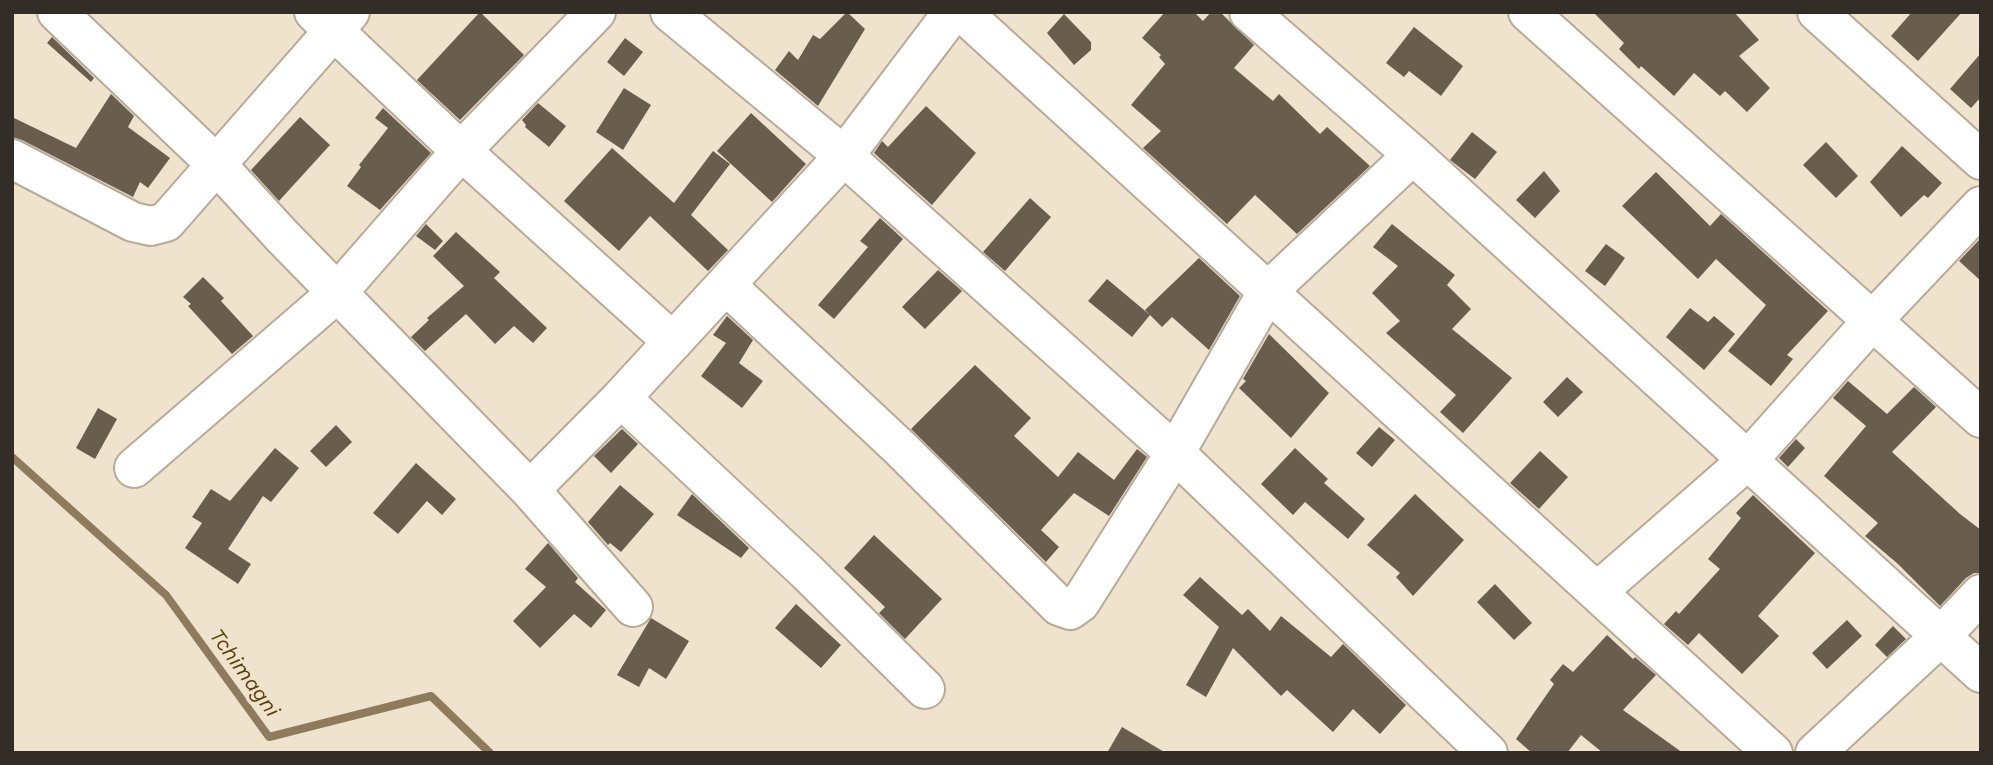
<!DOCTYPE html>
<style>
body{margin:0}
#map{position:relative;width:1993px;height:765px;overflow:hidden;background:#efe3ce;font-family:"Work Sans",sans-serif}
canvas{display:block}
.frame{position:absolute;inset:0;border:14px solid #322d26;pointer-events:none}
</style>
<div id="map">
<canvas width="1993" height="765"></canvas>
<div class="frame"></div>
</div>
<script>
const g = document.querySelector('canvas').getContext('2d');
g.lineJoin = 'round';
const poly = rows => new Path2D(rows.map(r => 'M' + r).join(''));
function stroke(path, color, width, dash) { g.strokeStyle = color; g.lineWidth = width; g.lineCap = dash ? 'butt' : 'round'; g.setLineDash(dash || []); g.stroke(path); }
function fill(path, color) { g.fillStyle = color; g.fill(path, 'evenodd'); }
function drawText(font, color, halo, rows, align = 'center') {
  g.font = font + ' "Work Sans",sans-serif'; g.lineWidth = 7; g.setLineDash([]); g.textBaseline = 'middle'; g.strokeStyle = halo; g.fillStyle = color; for (const [text, x, y, turn = 0] of rows) {
    g.save(); g.translate(x, y); g.rotate((+turn || 0) * Math.PI / 180); g.textAlign = isNaN(turn) ? turn : align; if (halo) g.strokeText(text, 0, 0); g.fillText(text, 0, 0); g.restore();
  }
}
const stream = poly([
 [12,457,166,595,269,737,431,696,490,753]
]);
const building = poly([
 [480,12,524,55,460,120,417,80],
 [847,12,865,29,818,106,775,70,789,51,798,60,813,35,820,39],
 [1165,12,1194,12,1203,21,1211,12,1220,12,1254,45,1234,68,1273,101,1279,94,1320,134,1327,127,1370,166,1297,234,1255,195,1227,224,1143,148,1161,131,1131,105,1165,64,1159,57,1161,55,1142,38],
 [1593,12,1734,12,1759,40,1739,56,1770,88,1747,112,1725,91,1720,96,1694,73,1674,96,1641,66,1639,69,1619,49,1624,43],
 [1912,12,1962,12,1918,61,1891,36],
 [1064,14,1091,42,1091,50,1074,65,1047,33],
 [1414,27,1463,66,1441,96,1409,71,1404,77,1386,63],
 [52,37,94,78,91,82,47,43],
 [625,38,643,52,624,76,607,62],
 [1981,53,1981,97,1971,108,1950,89],
 [624,88,651,105,623,150,596,132],
 [111,94,134,116,128,127,170,158,148,188,140,182,133,197,22,140,12,137,12,117,76,148],
 [538,103,566,126,549,147,525,127,526,125,522,120],
 [926,106,976,153,932,205,874,153,882,141,888,147],
 [383,108,431,153,380,210,347,186,361,167,359,165,388,128,375,118],
 [751,113,806,164,772,202,717,151],
 [300,117,330,145,279,201,251,170],
 [1472,132,1497,152,1475,179,1450,160],
 [1826,142,1858,176,1836,198,1803,165],
 [1902,146,1942,183,1928,198,1924,195,1901,217,1870,182],
 [612,148,674,203,713,151,730,164,691,215,728,250,708,271,650,216,619,251,564,201],
 [1544,171,1560,191,1535,218,1516,200],
 [1656,172,1710,226,1721,214,1828,311,1787,355,1793,359,1771,386,1728,351,1766,305,1716,259,1698,279,1622,206],
 [1030,198,1051,217,1005,271,983,252],
 [880,218,903,239,834,319,818,305,868,247,860,241],
 [426,224,443,241,435,250,416,236],
 [1392,224,1455,275,1447,285,1471,309,1452,329,1512,378,1463,433,1440,412,1456,395,1386,333,1400,321,1372,293,1398,266,1373,247],
 [456,232,500,272,494,278,547,328,533,343,514,326,495,344,466,314,425,351,411,337,429,320,427,318,464,286,433,256],
 [1979,240,1981,241,1981,281,1959,261],
 [1606,244,1625,258,1605,286,1585,271],
 [1199,258,1240,296,1209,350,1172,317,1162,327,1145,310],
 [938,270,962,291,925,329,902,307],
 [203,277,224,298,221,301,253,336,232,354,188,306,191,304,183,297],
 [1107,279,1150,315,1132,337,1088,301],
 [1690,308,1708,322,1714,316,1735,334,1704,370,1666,337],
 [727,316,753,340,739,363,763,381,742,408,701,376,726,343,713,335],
 [1269,334,1329,393,1291,438,1239,388,1246,381,1243,379],
 [975,365,1031,418,1014,436,1058,477,1078,452,1114,480,1137,449,1147,457,1109,516,1074,493,1041,530,1059,547,1046,562,911,429],
 [1567,377,1583,392,1558,417,1543,402],
 [1848,381,1887,414,1914,387,1936,407,1892,452,1960,514,1981,530,1981,573,1974,573,1966,578,1940,606,1898,564,1865,536,1878,523,1824,476,1866,426,1833,398],
 [98,408,117,419,95,459,76,448],
 [336,425,352,442,326,467,310,451],
 [1379,427,1395,440,1372,467,1356,453],
 [622,429,638,444,611,473,594,456],
 [1796,439,1805,448,1788,467,1779,458],
 [275,448,299,468,271,502,263,496,228,549,251,564,238,584,185,548,202,523,192,517,211,489,230,501],
 [1295,448,1328,479,1324,483,1365,519,1348,539,1305,502,1293,515,1261,484],
 [1540,451,1568,477,1539,509,1510,483],
 [416,463,456,499,442,515,427,501,398,534,373,513],
 [620,485,654,514,621,552,610,543,608,545,588,522],
 [692,494,749,548,741,558,677,515],
 [1415,494,1464,540,1413,596,1396,577,1400,573,1367,545],
 [1753,495,1815,553,1758,616,1779,636,1742,674,1699,633,1688,645,1664,624,1676,611,1679,614,1720,569,1708,559,1741,518,1736,513],
 [874,535,942,599,905,639,879,613,885,607,844,568],
 [548,543,578,578,575,582,606,610,591,628,574,614,540,648,513,621,546,587,525,569],
 [1200,577,1242,615,1248,609,1270,631,1281,616,1331,657,1343,644,1406,705,1380,734,1353,709,1333,732,1287,690,1281,696,1233,648,1206,697,1186,685,1219,627,1183,595],
 [1495,584,1532,623,1514,640,1477,602],
 [796,604,841,645,821,668,775,628],
 [651,618,689,641,666,679,649,668,639,687,617,675],
 [1847,620,1862,636,1827,669,1812,653],
 [1893,626,1906,639,1887,657,1875,645],
 [1607,635,1633,659,1635,657,1656,675,1623,710,1683,753,1603,753,1581,735,1567,753,1532,753,1516,739,1554,684,1550,680,1563,664,1573,672],
 [1122,727,1166,753,1107,753]
]);
const minor = poly([
 [57,12,217,165,282,236,530,490,633,607],
 [314,12,445,136,673,342],
 [670,12,844,156,1175,453,1488,753],
 [962,12,1773,753],
 [1249,12,1413,155,1981,673],
 [1528,12,1981,418],
 [1817,12,1981,160],
 [12,159,133,222,151,226,166,222,350,12],
 [726,285,901,449,1059,606,1070,610,1080,603,1175,453,1268,291,1413,155],
 [621,398,807,572,925,689],
 [134,468,338,292,461,151,596,12],
 [530,490,621,398,844,156,953,12],
 [1598,591,1748,460,1872,321,1981,206],
 [1815,753,1941,636,1981,594]
]);
const waterNames = [
 ["Tchimagni",244,673,54]
];
stroke(stream, '#8e7b5d', 8);
fill(building, '#695e4d');
stroke(minor, '#b7ab98', 42);
stroke(minor, '#fff', 38);
drawText('italic 21px', '#5b410c', '#efe3ce', waterNames);
</script>
